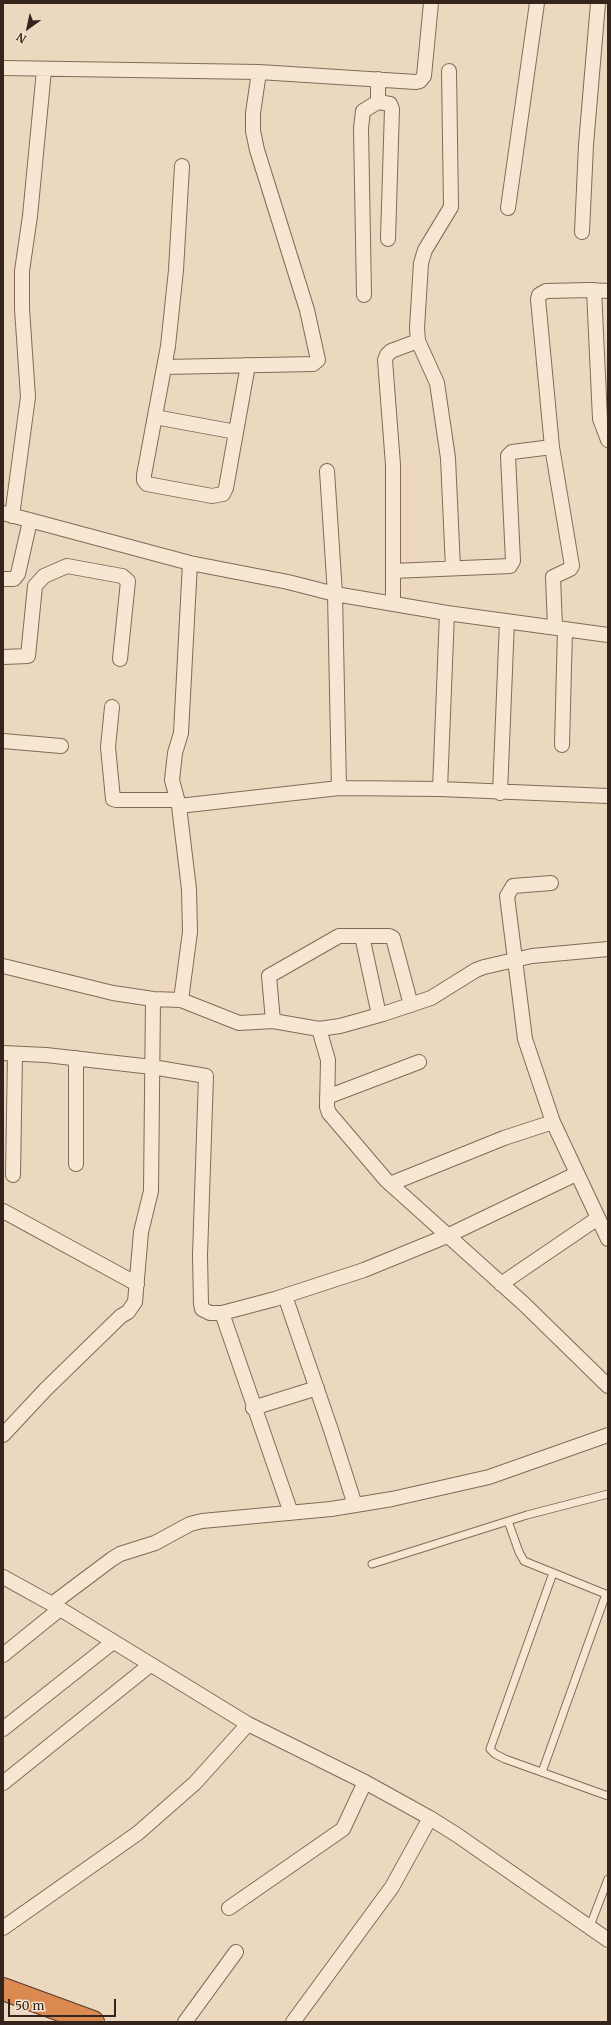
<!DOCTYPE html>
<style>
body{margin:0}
#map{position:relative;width:611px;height:2025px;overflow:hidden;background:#ecd8bf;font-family:Merriweather,serif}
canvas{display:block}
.frame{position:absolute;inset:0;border:4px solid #34241c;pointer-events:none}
.north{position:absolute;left:8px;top:8px;width:40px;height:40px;-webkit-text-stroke:3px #f4e3ce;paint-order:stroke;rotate:213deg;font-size:11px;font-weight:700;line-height:16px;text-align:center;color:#34241c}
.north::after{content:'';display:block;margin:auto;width:14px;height:18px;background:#34241c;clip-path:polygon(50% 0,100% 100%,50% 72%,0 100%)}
.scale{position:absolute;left:8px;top:1999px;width:108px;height:18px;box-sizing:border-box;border:2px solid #34241c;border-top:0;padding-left:5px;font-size:12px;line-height:14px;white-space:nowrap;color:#34241c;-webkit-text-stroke:3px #f4e3ce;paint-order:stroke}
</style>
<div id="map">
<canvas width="611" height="2025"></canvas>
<div class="frame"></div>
<div class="north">N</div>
<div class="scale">50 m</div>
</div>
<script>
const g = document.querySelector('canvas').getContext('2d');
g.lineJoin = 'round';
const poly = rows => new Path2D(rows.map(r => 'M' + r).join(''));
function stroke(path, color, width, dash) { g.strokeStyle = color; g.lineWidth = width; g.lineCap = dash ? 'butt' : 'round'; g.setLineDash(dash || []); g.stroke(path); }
const lane = poly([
 [508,1521,519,1552,524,1561,608,1595],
 [372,1564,527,1515,608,1494],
 [553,1573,490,1749,495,1754,505,1759,608,1796],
 [542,1772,606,1594],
 [590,1926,608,1879]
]);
const street = poly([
 [3,68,259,72,416,82,420,81,424,76,431,3],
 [449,71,451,207,425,250,421,263,417,328,418,341,437,383,448,458,453,568],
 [378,102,390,104,392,109,388,239],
 [182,166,176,270,168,346,144,475,144,480,147,484,212,496,223,494,226,488,248,365],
 [508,208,537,3],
 [582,232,586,145,598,3],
 [594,290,600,419,608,440],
 [364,295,361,128,363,111,378,102,378,79],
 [164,367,313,364,318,360,307,310,257,150,253,131,253,113,259,72],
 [155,417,236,432],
 [327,471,335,594,339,788],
 [3,513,190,563,288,582,335,594,447,613,608,635],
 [12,516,28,397,22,309,22,271,30,216,44,70],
 [393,571,510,566,513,561,508,456,512,452,552,447],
 [3,579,14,579,18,574,30,521],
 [393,604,393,465,385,360,387,355,391,351,418,341],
 [555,627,553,577,570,569,572,566,552,447,538,299,539,295,546,291,589,290,608,291],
 [3,657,28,656,35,586,44,576,67,566,122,576,128,581,120,659],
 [112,707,108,747,113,799,116,800,177,800],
 [3,741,61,746],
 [562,745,565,629],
 [440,789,447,613],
 [500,793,507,621],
 [179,806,339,788,440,789,608,796],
 [551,883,513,886,507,896,525,1039,553,1122,608,1239],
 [362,936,379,1015],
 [3,966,113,993,153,999,181,1000,239,1023,273,1021,319,1029,340,1026,383,1014,431,998,476,970,484,967,532,956,608,949],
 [181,1000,190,932,189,889,179,806,172,780,175,753,181,733,190,563],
 [273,1021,269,976,339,936,389,936,393,938,411,1005],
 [319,1029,328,1060,327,1107,329,1113,386,1180,524,1304,608,1386],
 [3,1053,46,1055,152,1067,206,1076,200,1255,201,1304,202,1309,210,1313,222,1313,275,1299,364,1270,447,1236,576,1174],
 [327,1097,419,1062],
 [76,1164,76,1058],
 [13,1175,15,1054],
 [390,1184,504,1138,553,1122],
 [3,1211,137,1284],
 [501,1284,598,1218],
 [285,1296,331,1430,355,1505],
 [222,1313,291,1513],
 [253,1408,317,1388],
 [3,1435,46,1389,121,1316,128,1312,135,1302,141,1232,151,1191,153,999],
 [3,1577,52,1604,248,1724,365,1782,430,1818,457,1835,608,1940],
 [52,1604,112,1559,120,1554,155,1543,190,1524,202,1521,331,1509,392,1499,489,1477,608,1435],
 [3,1655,60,1609],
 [3,1729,113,1642],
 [3,1783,150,1665],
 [229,1908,343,1829,365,1782],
 [3,1928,138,1833,195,1783,248,1724],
 [185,2022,236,1952],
 [293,2022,392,1887,430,1818]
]);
const highway = poly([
 [3,1989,93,2022]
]);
stroke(lane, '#846958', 9);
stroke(street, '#846958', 16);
stroke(highway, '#51382d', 24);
stroke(lane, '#f7e7d2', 7);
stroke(street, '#f7e7d2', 14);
stroke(highway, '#da8a51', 22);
</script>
